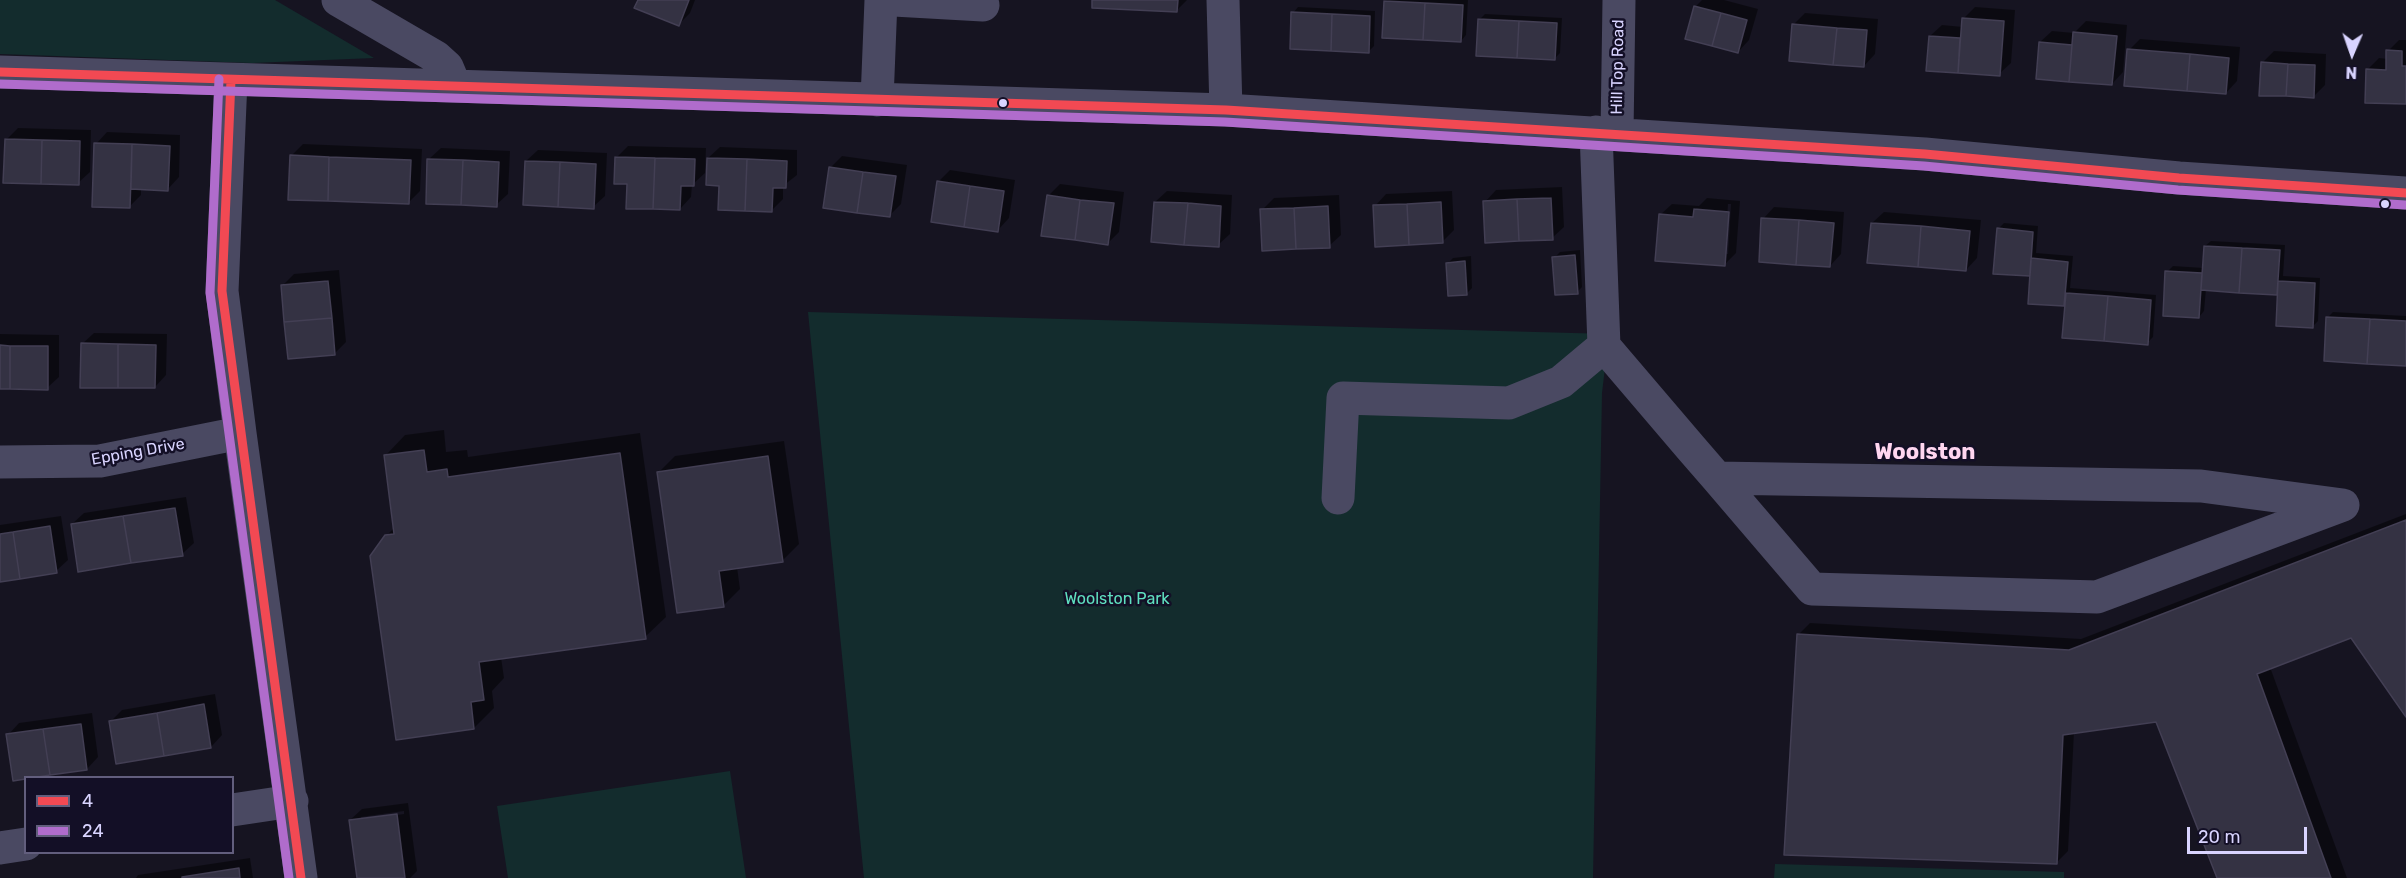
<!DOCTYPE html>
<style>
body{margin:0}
#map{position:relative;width:2406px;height:878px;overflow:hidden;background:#161421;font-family:Rubik,sans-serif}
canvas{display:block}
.legend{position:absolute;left:24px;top:776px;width:210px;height:78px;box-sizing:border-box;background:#130f26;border:2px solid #625e7d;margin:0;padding:8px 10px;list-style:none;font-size:18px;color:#d9d4ff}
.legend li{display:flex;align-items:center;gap:12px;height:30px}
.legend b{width:30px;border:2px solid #625e7d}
.north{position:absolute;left:2322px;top:24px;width:60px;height:60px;-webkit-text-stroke:4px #130f26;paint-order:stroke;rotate:182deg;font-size:16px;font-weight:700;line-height:24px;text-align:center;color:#d9d4ff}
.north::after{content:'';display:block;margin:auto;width:21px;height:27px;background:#d9d4ff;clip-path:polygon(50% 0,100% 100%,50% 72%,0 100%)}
.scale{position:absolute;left:2187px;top:827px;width:120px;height:27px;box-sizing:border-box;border:3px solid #d9d4ff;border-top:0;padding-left:8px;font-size:18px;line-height:21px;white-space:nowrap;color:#d9d4ff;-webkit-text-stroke:4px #130f26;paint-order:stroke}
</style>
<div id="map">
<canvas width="2406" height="878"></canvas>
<ul class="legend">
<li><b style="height:8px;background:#f24953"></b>4</li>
<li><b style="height:8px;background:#b06ccc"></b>24</li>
</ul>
<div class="north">N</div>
<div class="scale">20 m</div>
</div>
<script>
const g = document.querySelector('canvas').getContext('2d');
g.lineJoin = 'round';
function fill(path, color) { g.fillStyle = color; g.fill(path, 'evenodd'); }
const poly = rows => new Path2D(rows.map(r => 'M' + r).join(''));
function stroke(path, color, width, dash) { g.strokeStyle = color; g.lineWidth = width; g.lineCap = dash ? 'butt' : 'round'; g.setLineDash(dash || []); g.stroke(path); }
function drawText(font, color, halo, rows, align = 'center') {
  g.font = font + ' Rubik,sans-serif'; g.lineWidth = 5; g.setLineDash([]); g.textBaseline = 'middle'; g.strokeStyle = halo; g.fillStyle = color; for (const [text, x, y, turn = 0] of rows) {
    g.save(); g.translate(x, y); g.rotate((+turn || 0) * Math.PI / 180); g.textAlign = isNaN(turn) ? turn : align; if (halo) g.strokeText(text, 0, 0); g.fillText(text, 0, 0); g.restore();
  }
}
const green = poly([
 [0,0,275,0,374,58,252,63,0,54],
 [808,312,1609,334,1602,393,1593,878,864,878],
 [730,771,746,878,508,878,497,806],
 [1775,864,2064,872,2064,878,1774,878]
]);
const shadow = poly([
 [639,0,695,0,690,13,678,25],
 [1093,0,1187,0,1177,10],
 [1387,0,1468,0,1466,35,1461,41,1385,2],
 [1702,0,1724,0,1758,9,1749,40,1738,52,1695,7],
 [1298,7,1375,11,1374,46,1368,52,1293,13],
 [1975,7,2015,10,2011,63,1999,74,1927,69,1930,36,1942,25,1963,27,1964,18],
 [1805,13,1878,19,1875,54,1864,66,1794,24],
 [1485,14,1562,18,1560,53,1554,59,1479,20],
 [2086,21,2127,25,2123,72,2112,84,2040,42,2052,31,2074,33],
 [2140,39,2240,47,2237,81,2226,93,2129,50],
 [2399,40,2406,40,2406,103,2367,70,2379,58,2388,59,2388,51],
 [2274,51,2326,54,2325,85,2313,97,2262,63],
 [18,128,91,130,90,172,78,183,6,140],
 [107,132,180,135,179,177,168,189,141,188,141,195,130,206,96,144],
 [303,144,422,149,420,191,408,203,291,156],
 [628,146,706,148,705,173,692,185,691,197,680,209,628,183,617,157],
 [720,147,797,150,797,175,783,186,783,199,771,211,720,184,708,158],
 [441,148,510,151,508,194,496,205,429,159],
 [538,150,607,153,605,196,593,207,526,161],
 [842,156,907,165,901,204,890,215,831,167],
 [950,170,1015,180,1009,218,998,230,938,182],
 [1060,184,1124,192,1119,232,1108,243,1048,196],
 [1562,187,1564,227,1552,238,1485,202,1496,190],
 [1167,191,1232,195,1230,234,1218,245,1155,202],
 [1452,191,1454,230,1442,242,1375,206,1386,194],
 [1339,195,1341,235,1329,246,1262,210,1274,198],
 [1707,198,1740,201,1736,253,1725,264,1660,215,1672,204,1699,206],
 [1728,204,1731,204,1728,254,1725,254],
 [1774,207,1844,212,1841,254,1830,266,1763,219],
 [1884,212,1981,220,1977,258,1966,270,1872,223],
 [2004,223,2038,226,2036,253,2073,256,2070,288,2156,295,2153,337,2147,343,2066,305,2029,302,2031,275,1998,229],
 [2211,241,2285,245,2283,276,2320,278,2318,321,2313,326,2279,294,2206,289,2204,311,2199,317,2167,272,2173,266,2204,268,2205,246],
 [1580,250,1582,287,1577,292,1554,258,1560,252],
 [1471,256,1472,288,1467,293,1448,263,1453,258],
 [339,270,346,342,334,354,283,285,294,274],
 [2333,312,2406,316,2406,365,2328,317],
 [94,333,167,334,166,375,155,387,82,344],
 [0,334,59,335,59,377,47,388,0,388],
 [444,430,446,452,467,450,468,457,640,433,666,617,645,637,501,657,504,678,492,691,494,708,474,728,386,536,395,527,385,456,405,435],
 [784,441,799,544,782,561,737,567,740,589,724,605,659,472,675,456],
 [186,497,194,543,182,554,72,524,84,513],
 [2406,514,2406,715,2351,636,2270,667,2347,878,2218,878,2157,721,2074,732,2068,851,2056,863,1799,634,1810,623,2081,639],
 [61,516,68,560,56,571,0,580,0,525],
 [215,694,222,735,211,747,111,721,122,710],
 [92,713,98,757,87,769,8,735,19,723],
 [408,803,417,871,410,878,359,878,350,820,362,809],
 [404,811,404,814,361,820,361,817],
 [250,858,253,878,136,878,138,875]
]);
const building = poly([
 [638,0,689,0,679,26,634,8,638,0],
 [1092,0,1178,0,1177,12,1092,8,1092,0],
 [1384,1,1425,3,1423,40,1382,38,1384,1],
 [1425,3,1463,5,1461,42,1423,40,1425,3],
 [1694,6,1721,13,1712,46,1685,39,1694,6],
 [1291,12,1332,14,1331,51,1290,49,1291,12],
 [1721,13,1747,20,1738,53,1712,46,1721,13],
 [1332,14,1370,16,1369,53,1331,51,1332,14],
 [1962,18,2004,21,2000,76,1958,73,1962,18],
 [1478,19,1519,21,1517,58,1476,56,1478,19],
 [1519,21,1557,23,1555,60,1517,58,1519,21],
 [1792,24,1837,28,1833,65,1789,61,1792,24],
 [1837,28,1867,30,1864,67,1833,65,1837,28],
 [2073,32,2117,36,2112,85,2069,82,2073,32],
 [1929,36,1960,38,1958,73,1926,71,1929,36],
 [2039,42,2072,45,2069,82,2036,79,2039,42],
 [2127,49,2190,54,2187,91,2124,86,2127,49],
 [2386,50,2402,51,2402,66,2406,66,2406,104,2365,103,2366,69,2386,70,2386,50],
 [2190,54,2229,58,2226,94,2187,91,2190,54],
 [2261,62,2288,64,2286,96,2259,96,2261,62],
 [2288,64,2315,65,2314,98,2286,96,2288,64],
 [5,139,42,140,41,184,3,183,5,139],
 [42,140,80,141,79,185,41,184,42,140],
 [94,143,132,144,130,208,92,207,94,143],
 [132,144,170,146,168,191,131,189,132,144],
 [290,155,329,157,328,201,288,200,290,155],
 [329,157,411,160,409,204,328,201,329,157],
 [615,157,655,158,653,209,626,209,627,184,614,184,615,157],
 [655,158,695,159,694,186,681,186,680,210,653,209,655,158],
 [707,158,747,159,745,211,718,210,719,186,706,185,707,158],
 [427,159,463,160,461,205,426,204,427,159],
 [747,159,787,161,786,188,773,188,772,212,745,211,747,159],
 [463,160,499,162,497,207,461,205,463,160],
 [525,161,560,162,558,207,523,205,525,161],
 [560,162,596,164,594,209,558,207,560,162],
 [829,167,863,172,857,213,823,208,829,167],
 [863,172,896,176,890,217,857,213,863,172],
 [937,181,970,186,964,227,931,222,937,181],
 [970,186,1004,191,998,232,964,227,970,186],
 [1047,195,1080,200,1075,240,1041,236,1047,195],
 [1551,198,1553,240,1519,241,1517,199,1551,198],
 [1517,199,1519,241,1485,243,1483,201,1517,199],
 [1080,200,1114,203,1108,245,1075,240,1080,200],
 [1154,202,1188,203,1184,245,1151,242,1154,202],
 [1441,202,1443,243,1409,245,1407,204,1441,202],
 [1188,203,1221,206,1219,247,1184,245,1188,203],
 [1407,204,1409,245,1375,247,1373,205,1407,204],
 [1328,206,1330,248,1296,249,1294,208,1328,206],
 [1294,208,1296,249,1262,251,1260,209,1294,208],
 [1694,209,1729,212,1725,266,1655,261,1659,214,1693,217,1694,209],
 [1761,218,1799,220,1796,265,1759,262,1761,218],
 [1799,220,1834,223,1830,267,1796,265,1799,220],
 [1871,223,1921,226,1918,267,1867,263,1871,223],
 [1921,226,1970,231,1966,271,1918,267,1921,226],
 [1997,228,2033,232,2030,276,1993,274,1997,228],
 [2204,246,2242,248,2239,293,2201,290,2204,246],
 [2242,248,2280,250,2277,295,2239,293,2242,248],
 [1575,255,1578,294,1555,295,1552,257,1575,255],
 [2031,258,2068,262,2064,306,2028,304,2031,258],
 [1465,261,1467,295,1448,296,1446,263,1465,261],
 [2165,271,2202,273,2199,318,2163,316,2165,271],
 [328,281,332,318,284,322,281,285,328,281],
 [2278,281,2315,283,2313,328,2276,326,2278,281],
 [2066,293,2108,296,2104,341,2062,338,2066,293],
 [2108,296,2151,300,2148,345,2104,341,2108,296],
 [2326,317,2370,319,2367,364,2324,361,2326,317],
 [332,318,335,355,288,359,284,322,332,318],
 [2370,319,2406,321,2406,366,2367,364,2370,319],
 [81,343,118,344,118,388,80,388,81,343],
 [118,344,156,345,155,388,118,388,118,344],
 [0,345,10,346,10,389,0,389,0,345],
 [10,346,48,346,48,390,10,389,10,346],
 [424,450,427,472,447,469,448,477,620,453,646,639,479,662,484,700,471,702,474,729,396,740,370,556,385,535,394,534,384,455,424,450],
 [768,456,783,562,719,571,724,607,677,613,657,472,768,456],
 [175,508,183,556,131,563,123,516,175,508],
 [123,516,131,563,78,572,71,524,123,516],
 [2406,520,2406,717,2351,638,2257,674,2331,878,2217,878,2156,722,2063,735,2057,864,1784,855,1797,634,2069,650,2406,520],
 [50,526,57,573,20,579,13,532,50,526],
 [13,532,20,579,0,582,0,534,13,532],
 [204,704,211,748,164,756,157,713,204,704],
 [157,713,164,756,116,764,109,721,157,713],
 [81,724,87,770,50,775,43,729,81,724],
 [43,729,50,775,13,781,6,734,43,729],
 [397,814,405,878,357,878,349,820,397,814],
 [239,868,240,878,182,878,182,877,239,868]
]);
const minor = poly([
 [338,0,436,57,447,67,455,86],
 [894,0,983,5],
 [1223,0,1226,110],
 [0,72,1226,110,1925,154,2179,178,2406,193],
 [231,80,222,291,240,433,301,878],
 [877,100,881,0],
 [1596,132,1604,346,1691,448,1717,478,1812,589,2097,597,2343,505,2201,486,1717,478],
 [1617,133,1619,0],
 [0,462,100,461,240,433],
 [1338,498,1343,398,1509,403,1561,382,1604,346],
 [232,810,292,801],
 [0,848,26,844]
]);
const bus1 = poly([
 [0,72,1226,110,1925,154,2179,178,2406,193],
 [231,80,222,291,301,878]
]);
const bus2 = poly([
 [219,79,210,293,289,878],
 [0,84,1225,122,1924,166,2178,190,2405,205]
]);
const markers = [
 [1003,103,5,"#d9d4ff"],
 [2385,204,5,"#d9d4ff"]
];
const streetNames = [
 ["Hill Top Road",1618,67,-89],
 ["Epping Drive",138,452,-10]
];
const parkNames = [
 ["Woolston Park",1117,599]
];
const districtNames = [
 ["Woolston",1925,453]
];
fill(green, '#132c2d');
fill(shadow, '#0007');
fill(building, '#343243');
stroke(building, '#433f54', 1.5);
stroke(minor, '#4a4962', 33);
stroke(bus1, '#f24953', 9);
stroke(bus2, '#b06ccc', 9);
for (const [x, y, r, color] of markers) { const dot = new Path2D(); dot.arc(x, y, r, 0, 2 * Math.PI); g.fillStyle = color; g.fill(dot); stroke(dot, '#130f26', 2); }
drawText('16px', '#d9d4ff', '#130f26', streetNames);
drawText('16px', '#5fe0c0', '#130f26', parkNames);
drawText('bold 22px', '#ffd6f0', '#130f26', districtNames);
</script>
